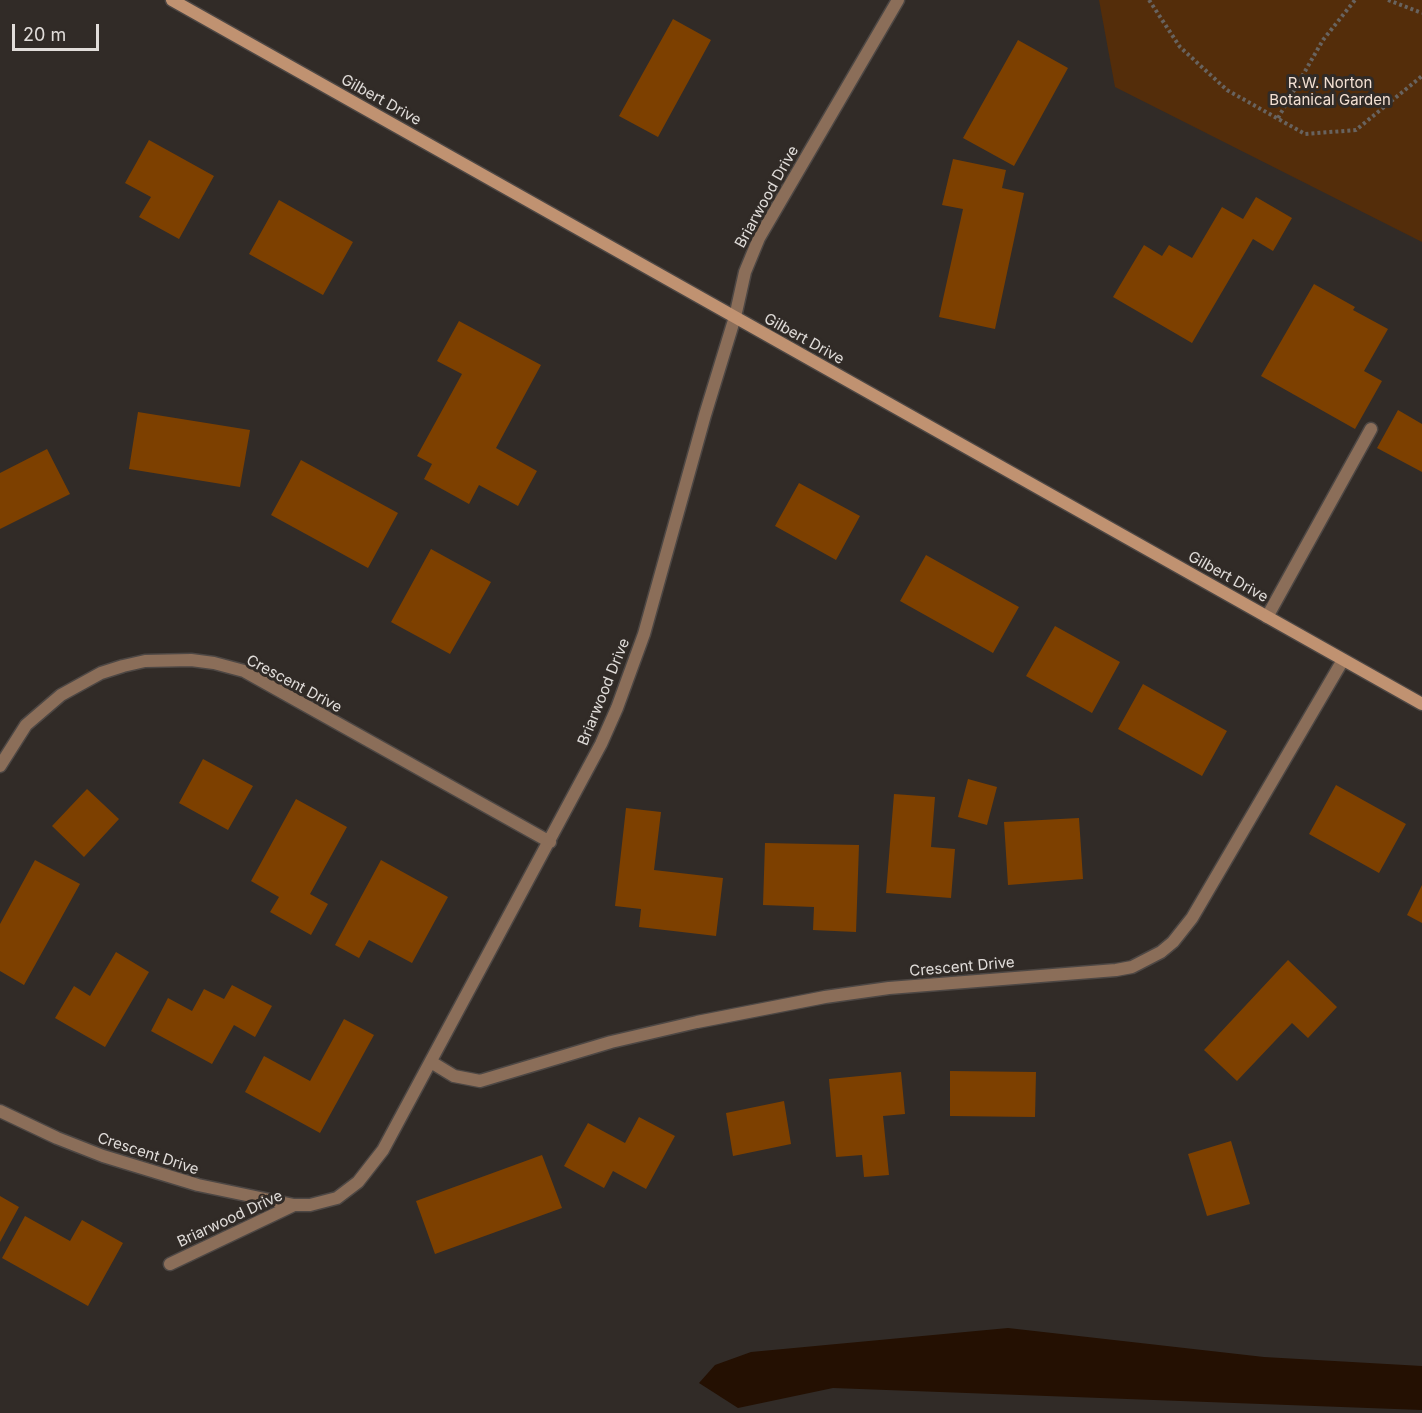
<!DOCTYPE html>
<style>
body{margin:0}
#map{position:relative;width:1422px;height:1413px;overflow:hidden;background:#312b27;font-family:Inter,sans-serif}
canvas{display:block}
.scale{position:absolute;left:12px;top:24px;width:87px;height:27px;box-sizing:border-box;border:3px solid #e1ddda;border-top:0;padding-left:8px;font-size:18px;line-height:21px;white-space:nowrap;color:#e1ddda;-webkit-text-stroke:4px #312b27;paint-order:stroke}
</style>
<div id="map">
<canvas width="1422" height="1413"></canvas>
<div class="scale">20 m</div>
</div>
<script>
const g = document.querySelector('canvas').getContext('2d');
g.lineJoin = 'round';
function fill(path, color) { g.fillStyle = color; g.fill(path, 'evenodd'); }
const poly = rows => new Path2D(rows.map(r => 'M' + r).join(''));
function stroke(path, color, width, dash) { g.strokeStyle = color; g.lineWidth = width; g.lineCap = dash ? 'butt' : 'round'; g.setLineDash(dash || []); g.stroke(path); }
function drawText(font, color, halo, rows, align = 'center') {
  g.font = font + ' Inter,sans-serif'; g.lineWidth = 6; g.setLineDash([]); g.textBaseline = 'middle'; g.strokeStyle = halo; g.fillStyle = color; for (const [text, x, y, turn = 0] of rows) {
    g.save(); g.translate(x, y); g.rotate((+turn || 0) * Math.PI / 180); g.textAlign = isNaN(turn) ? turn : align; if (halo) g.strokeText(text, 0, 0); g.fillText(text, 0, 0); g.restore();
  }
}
const green = poly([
 [1099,0,1422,0,1422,242,1115,87]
]);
const water = poly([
 [1008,1328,1264,1357,1422,1366,1422,1410,833,1388,738,1408,699,1383,715,1365,751,1352]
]);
const building = poly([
 [673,19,711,40,658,137,619,116],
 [1018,40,1068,68,1014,166,963,138],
 [149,140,214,176,179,239,139,217,151,197,125,183],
 [953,159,1006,170,1002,188,1024,193,995,329,939,317,963,209,942,205],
 [1256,197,1292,218,1273,251,1253,239,1192,343,1113,297,1144,245,1162,256,1169,245,1192,258,1222,207,1243,219],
 [279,200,353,242,323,295,249,254],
 [1314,284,1355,307,1353,310,1388,329,1364,371,1382,381,1355,429,1261,376],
 [459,321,541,365,496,448,537,471,518,506,479,485,469,504,424,479,432,464,417,456,462,374,437,361],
 [1398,410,1422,424,1422,472,1377,448],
 [138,412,250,430,240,487,129,469],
 [47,449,70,494,0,529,0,473],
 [301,460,398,513,368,568,271,515],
 [799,483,860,516,836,560,775,526],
 [431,549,491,582,450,654,391,622],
 [926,555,1019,607,993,653,900,601],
 [1055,626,1120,662,1092,713,1026,676],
 [1143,684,1227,731,1202,776,1118,729],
 [203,759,253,786,228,830,179,803],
 [968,779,997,787,987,825,958,817],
 [1336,785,1406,824,1379,873,1309,834],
 [87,789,119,819,84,857,52,826],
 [894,794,935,797,931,847,955,849,951,898,886,893],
 [296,799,347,827,310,894,328,904,311,935,270,912,279,897,251,881],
 [626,808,661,812,654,870,723,878,716,936,639,927,641,909,615,906],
 [1079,818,1083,879,1008,885,1004,822],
 [765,843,859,845,856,932,813,930,814,907,763,905],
 [35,860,80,884,24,985,0,971,0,924],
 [381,860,448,897,412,963,369,940,359,958,335,945],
 [1422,885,1422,923,1407,915],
 [116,952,149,972,105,1047,55,1018,74,986,90,996],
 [1288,960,1337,1007,1308,1038,1292,1023,1237,1081,1204,1050],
 [232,985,272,1006,255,1037,234,1025,212,1064,151,1031,168,998,192,1011,204,989,224,999],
 [344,1019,374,1035,320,1133,245,1092,264,1056,310,1081],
 [950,1071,1036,1072,1035,1117,950,1116],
 [901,1072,905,1114,883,1116,889,1175,864,1177,862,1155,836,1157,829,1079],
 [784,1101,791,1144,733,1156,726,1113],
 [639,1117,675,1136,646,1189,613,1171,604,1188,564,1166,588,1123,625,1143],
 [1231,1141,1250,1204,1207,1216,1188,1154],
 [542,1155,562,1208,435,1254,416,1201],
 [0,1196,19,1207,0,1242],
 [25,1216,70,1241,82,1220,123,1243,88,1306,2,1258]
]);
const path = poly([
 [1149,0,1180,47,1227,90,1305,134,1356,130,1422,76],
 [1388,0,1422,13],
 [1278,118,1323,40,1355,0]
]);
const lane = poly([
 [1267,617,1371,429]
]);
const street = poly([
 [0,766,26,725,61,695,101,673,123,666,145,661,191,660,214,663,244,671,550,842],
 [431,1062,454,1076,480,1081,611,1042,697,1022,825,997,889,988,1116,970,1132,967,1161,952,1173,942,1192,918,1343,660],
 [0,1111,57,1138,103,1156,198,1185,294,1205],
 [170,1264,294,1205,310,1205,337,1198,358,1182,383,1150,601,744,617,708,644,634,705,415,735,317,745,272,759,238,898,0]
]);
const secondary = poly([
 [172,0,1422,704]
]);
const parkNames = [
 ["R.W. Norton",1330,83],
 ["Botanical Garden",1330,100]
];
const streetNames = [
 ["Gilbert Drive",381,100,29],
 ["Briarwood Drive",767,197,-61],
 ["Gilbert Drive",804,339,29],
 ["Gilbert Drive",1228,577,29],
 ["Crescent Drive",294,684,28],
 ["Briarwood Drive",604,692,-68],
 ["Crescent Drive",962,967,-5],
 ["Crescent Drive",148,1154,18],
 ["Briarwood Drive",230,1219,-25]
];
fill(green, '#542d0a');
fill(water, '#241002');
fill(building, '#7d4000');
stroke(lane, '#4d4744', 15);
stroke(street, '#4d4744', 15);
stroke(secondary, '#4d4744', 15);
stroke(path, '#68635f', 4, [3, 3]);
stroke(lane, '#8b6e59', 12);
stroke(street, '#8b6e59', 12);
stroke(secondary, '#c09271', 12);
drawText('15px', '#f3e0d3', '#312b27', parkNames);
drawText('15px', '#e1ddda', '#312b27', streetNames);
</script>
